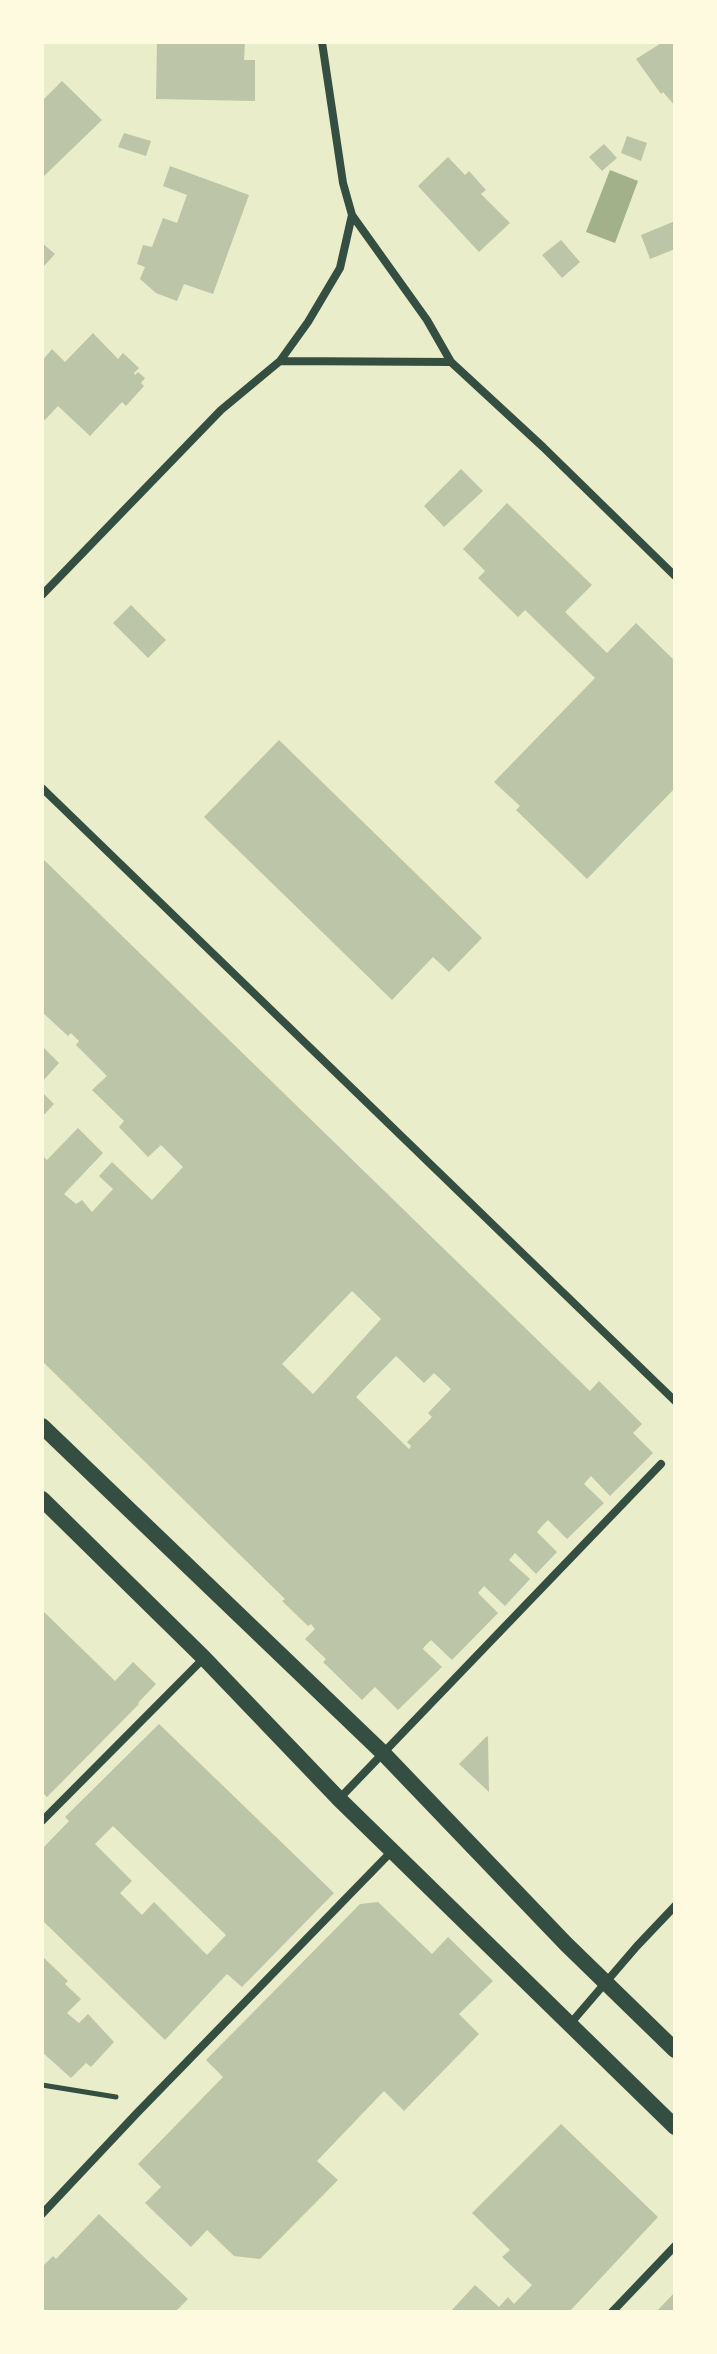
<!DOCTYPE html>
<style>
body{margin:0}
#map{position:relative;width:717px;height:2354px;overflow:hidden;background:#e9edc9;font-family:"Alegreya Sans",sans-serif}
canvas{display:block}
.frame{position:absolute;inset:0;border:44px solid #fefae0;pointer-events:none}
</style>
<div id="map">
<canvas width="717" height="2354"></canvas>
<div class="frame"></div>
</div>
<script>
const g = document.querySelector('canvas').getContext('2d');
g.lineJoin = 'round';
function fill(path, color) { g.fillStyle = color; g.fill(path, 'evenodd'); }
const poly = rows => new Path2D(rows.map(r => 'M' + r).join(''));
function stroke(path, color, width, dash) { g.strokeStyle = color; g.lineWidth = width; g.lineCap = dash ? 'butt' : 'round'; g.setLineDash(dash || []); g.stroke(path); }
const water = poly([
 [610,170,638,181,615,243,586,232]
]);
const building = poly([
 [157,42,245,42,244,60,255,60,255,101,156,99],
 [663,42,675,42,675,106,663,92,661,94,636,59],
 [62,81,102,120,42,178,42,101],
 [124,133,151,141,146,156,118,147],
 [627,136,647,143,641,161,621,153],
 [604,144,617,158,602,171,589,157],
 [448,157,465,175,469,171,486,190,481,194,510,223,479,252,418,186],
 [170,166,249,195,213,294,184,284,177,301,156,293,140,279,145,267,137,264,143,245,152,247,163,218,177,223,187,195,163,186],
 [675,221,675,249,650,259,641,235],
 [561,240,580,262,562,278,542,255],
 [42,243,55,254,44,266,42,263],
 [93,333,118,359,123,353,139,368,134,373,135,375,138,372,145,378,141,383,144,386,126,406,122,402,90,436,58,406,45,420,42,418,42,361,52,349,65,362],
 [461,469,483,491,444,527,424,506],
 [507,503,592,585,565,612,607,653,636,623,675,661,675,788,587,879,516,810,520,806,494,782,595,678,525,610,518,617,478,578,485,571,463,549],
 [131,605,166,640,148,658,113,623],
 [279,740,482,938,449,972,433,957,392,1000,204,817],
 [42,858,590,1391,599,1381,642,1424,633,1433,653,1453,610,1496,591,1476,584,1484,604,1503,567,1539,548,1520,542,1526,537,1532,557,1552,536,1574,515,1553,509,1560,530,1579,505,1606,484,1586,478,1593,498,1613,452,1660,431,1640,424,1647,423,1649,442,1667,398,1710,375,1687,362,1700,323,1662,326,1659,305,1639,315,1629,311,1624,308,1626,282,1601,285,1599,42,1361,42,1155,47,1160,78,1128,103,1153,64,1194,76,1204,82,1200,92,1212,113,1189,99,1176,112,1162,152,1200,183,1167,161,1145,148,1157,119,1127,124,1121,92,1090,107,1076,76,1045,79,1041,71,1033,68,1036,42,1012],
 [352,1291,381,1319,313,1394,282,1364],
 [396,1356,424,1383,434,1373,451,1389,428,1413,432,1417,407,1442,411,1446,409,1449,356,1397],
 [42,1046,59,1063,42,1082],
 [42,1092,54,1104,42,1117],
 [42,1610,115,1681,133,1662,156,1684,138,1703,139,1704,47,1797,42,1792],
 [159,1724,334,1893,242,1987,227,1974,165,2040,42,1920,42,1849,69,1821,65,1817],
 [113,1826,226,1935,207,1955,154,1902,142,1915,120,1893,132,1881,95,1844],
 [487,1736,488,1737,489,1792,459,1764],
 [378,1902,432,1954,448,1937,493,1981,459,2014,479,2034,404,2111,384,2091,317,2161,338,2180,260,2259,234,2256,207,2230,191,2247,145,2203,161,2187,138,2164,223,2077,206,2060,360,1904],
 [42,1956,68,1981,65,1984,81,1999,67,2013,79,2023,88,2014,114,2042,91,2067,86,2063,71,2078,42,2052,42,1968,44,1966],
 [561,2124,658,2217,569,2312,450,2312,475,2285,499,2307,508,2297,514,2304,532,2285,502,2257,510,2250,472,2213],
 [99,2214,188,2299,175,2312,42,2312,42,2267,53,2256,56,2259],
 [675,2292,675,2312,656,2312]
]);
const path = poly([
 [42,2085,116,2097]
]);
const minor = poly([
 [322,42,343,183,352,215,427,320,451,362,543,447,675,576],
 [280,361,308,322,340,268,352,215],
 [42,595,221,410,280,361,451,362],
 [42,788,675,1401],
 [339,1799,661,1464],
 [42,1821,204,1658],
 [570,2024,637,1946,675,1906],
 [42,2214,137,2113,392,1851],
 [612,2312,675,2246]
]);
const secondary = poly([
 [42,1426,383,1753,566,1944,675,2050],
 [42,1499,204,1658,339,1799,675,2127]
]);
fill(water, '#a3b18a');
fill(building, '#bcc5a7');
stroke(path, '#344e41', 5);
stroke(minor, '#344e41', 8);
stroke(secondary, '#344e41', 16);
</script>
